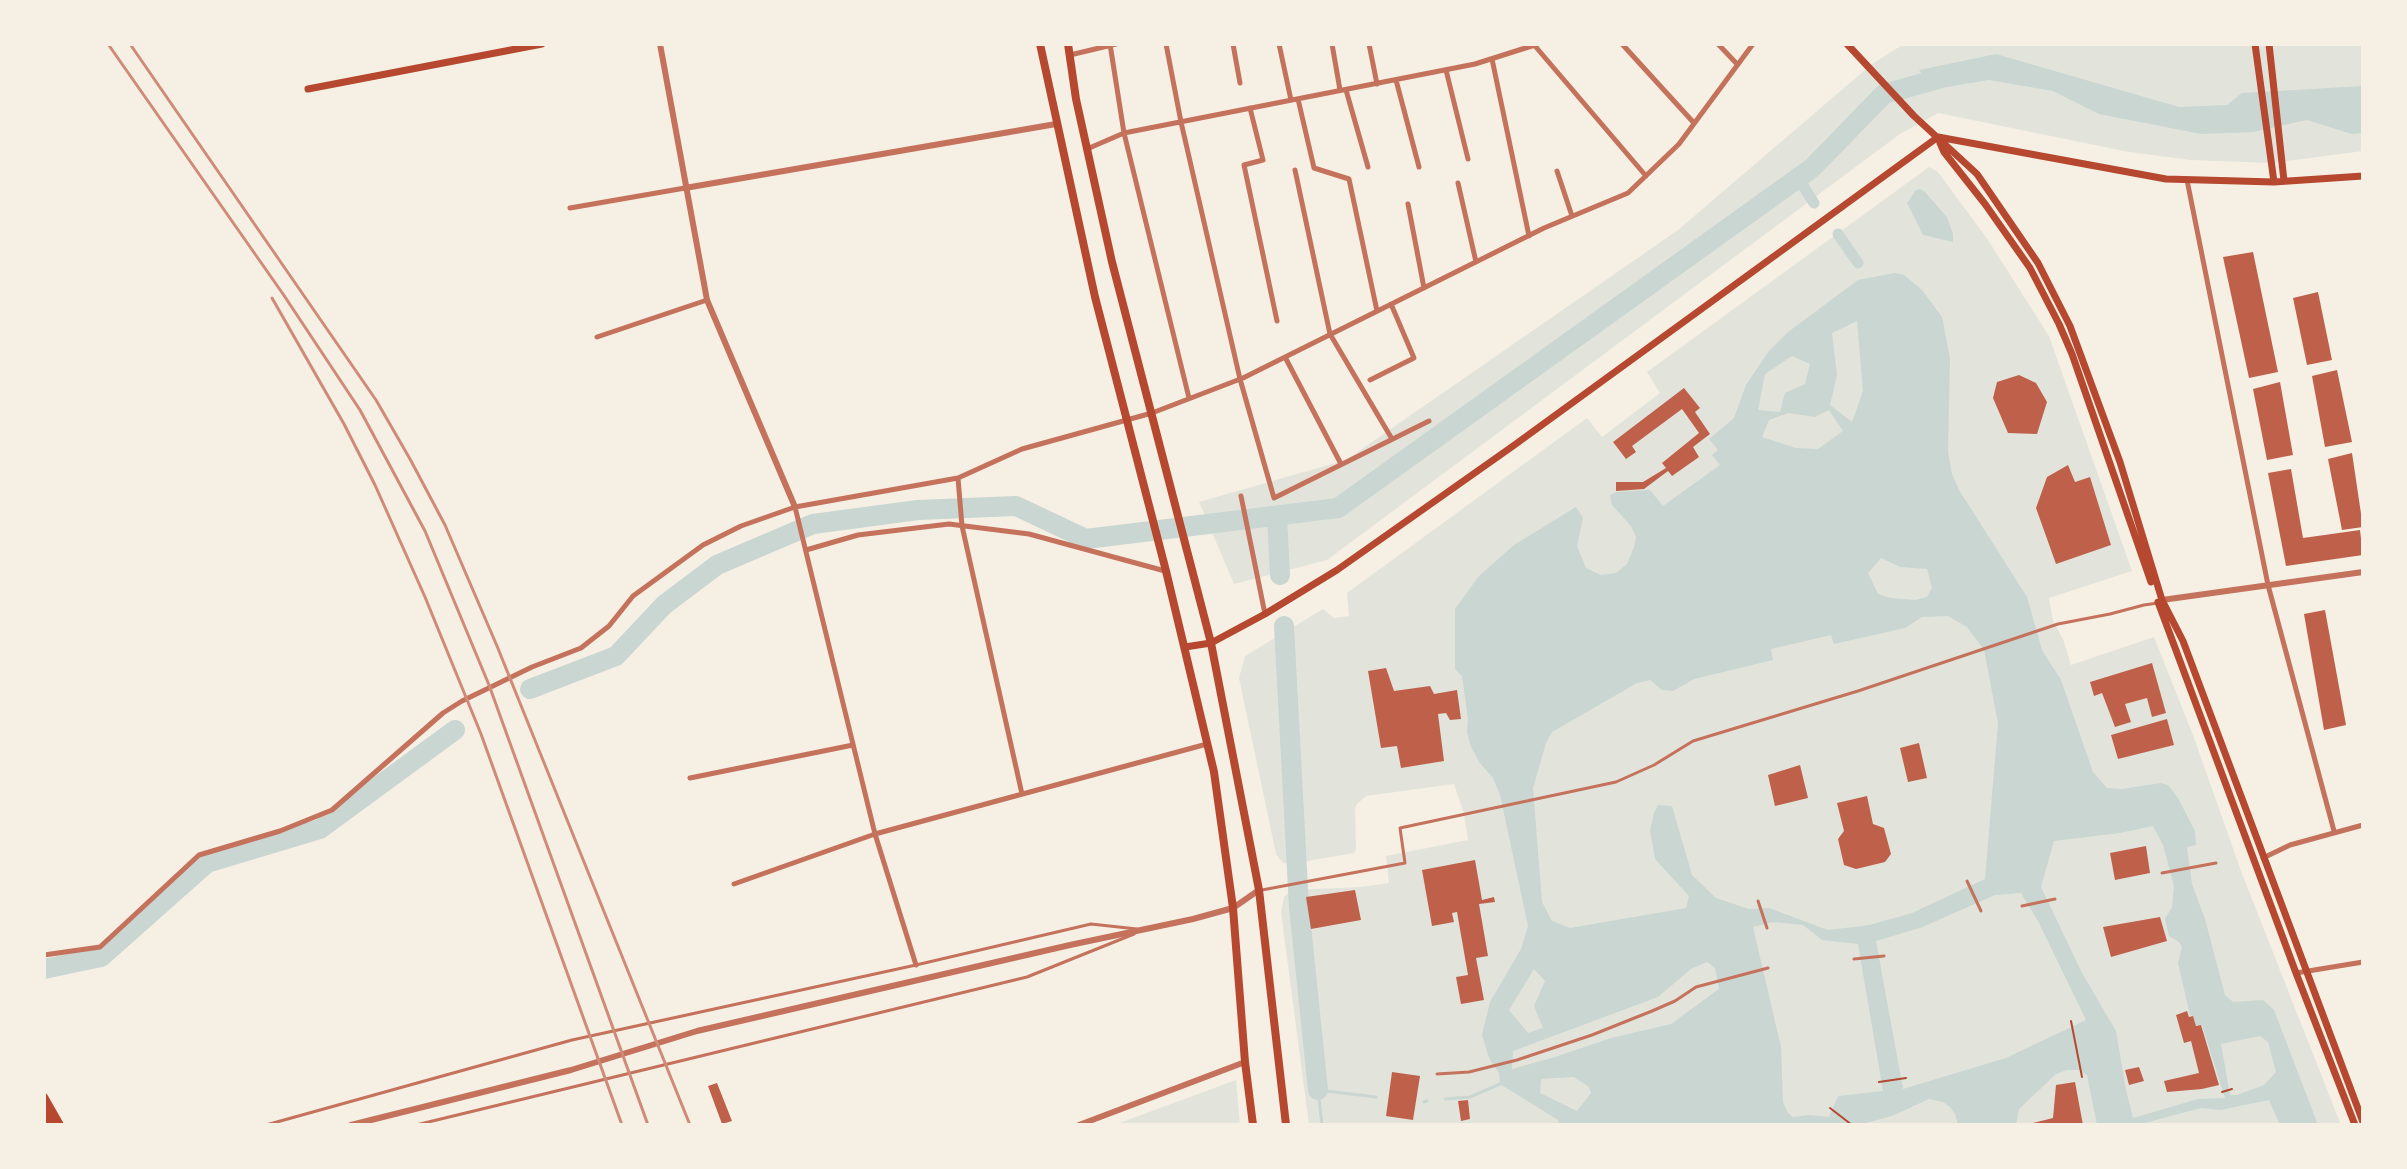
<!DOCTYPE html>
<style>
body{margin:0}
#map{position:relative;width:2407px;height:1169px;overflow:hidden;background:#f6efe4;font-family:"IBM Plex Sans",sans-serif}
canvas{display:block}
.frame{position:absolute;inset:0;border:46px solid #f6efe4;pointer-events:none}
</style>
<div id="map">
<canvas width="2407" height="1169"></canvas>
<div class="frame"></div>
</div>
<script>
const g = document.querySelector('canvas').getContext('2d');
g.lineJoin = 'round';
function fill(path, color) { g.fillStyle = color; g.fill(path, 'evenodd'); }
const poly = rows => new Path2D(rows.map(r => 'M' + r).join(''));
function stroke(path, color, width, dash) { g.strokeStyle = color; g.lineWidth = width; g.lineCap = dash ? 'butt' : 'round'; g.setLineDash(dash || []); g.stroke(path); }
const green = poly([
 [1904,44,2363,44,2363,151,2272,163,2191,160,2129,152,1938,113,1900,134,1327,560,1234,584,1199,502,1346,460,1678,230,1872,64],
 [1929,167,1938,172,1988,240,2049,336,2132,571,2049,598,2053,621,2063,639,2071,665,2154,637,2193,735,2241,871,2341,1125,1309,1125,1281,912,1284,897,1292,890,1361,887,1389,883,1386,856,1468,840,1464,814,1454,784,1366,796,1357,804,1355,809,1356,849,1354,853,1290,864,1283,863,1276,854,1239,678,1245,656,1323,609,1334,618,1349,616,1347,593,1587,418,1602,437,1660,393,1647,372],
 [1236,1080,1240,1125,1114,1125]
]);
const water = poly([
 [1996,54,2179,107,2227,105,2242,93,2363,86,2363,133,2352,134,2307,120,2253,132,2201,134,2099,114,2053,91,1989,80,1934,89,1919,70],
 [1920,189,1924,191,1947,217,1953,234,1953,242,1923,235,1907,203,1916,190],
 [1895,273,1904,275,1922,290,1942,317,1950,358,1948,451,1952,474,1959,490,2027,597,2042,650,2061,680,2093,772,2107,788,2122,789,2161,783,2168,785,2178,798,2195,831,2196,845,2187,847,2192,884,2205,919,2225,995,2233,1002,2263,1000,2274,1010,2318,1125,2280,1125,2269,1100,2220,1110,2201,1108,2137,1125,2097,1125,2087,1075,2078,1070,2067,1070,2056,1074,2019,1109,2016,1125,1958,1125,1955,1114,1950,1107,1943,1102,1929,1099,1892,1116,1859,1125,1559,1125,1558,1120,1500,1084,1499,1073,1489,1058,1482,1035,1490,1002,1521,949,1528,926,1500,795,1493,778,1480,763,1471,747,1467,732,1468,719,1462,676,1455,669,1455,609,1479,576,1514,545,1576,507,1583,518,1577,546,1586,568,1601,575,1616,573,1627,564,1634,547,1636,537,1631,526,1612,505,1610,495,1616,492,1650,490,1663,506,1720,465,1712,455,1718,450,1709,439,1734,418,1746,385,1769,351,1788,332,1858,280],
 [1857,321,1863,391,1852,422,1830,405,1837,375,1832,333],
 [1792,356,1810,364,1805,384,1785,393,1780,412,1758,410,1765,374],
 [1829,410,1843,431,1818,449,1796,448,1762,437,1769,420,1788,413,1815,417],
 [1881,558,1900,567,1927,569,1932,588,1927,597,1915,600,1890,598,1878,594,1868,573],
 [1948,616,1967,627,1984,650,1998,723,1985,879,1912,913,1870,925,1828,930,1769,908,1749,909,1716,898,1692,875,1672,806,1658,805,1654,813,1650,830,1655,859,1689,896,1686,908,1570,928,1552,921,1542,902,1533,788,1546,743,1552,732,1637,683,1650,680,1662,690,1673,691,1694,679,1773,660,1771,649,1831,635,1834,644,1905,628,1922,617],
 [2153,826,2163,845,2174,886,2172,907,2165,919,2169,936,2179,942,2182,947,2178,963,2190,1015,2193,1016,2196,1025,2202,1025,2225,1098,2198,1099,2133,1118,2126,1090,2116,1031,2082,973,2041,887,2054,841,2120,833],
 [2021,893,2038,921,2086,1020,2006,1058,1903,1089,1876,941,1920,928,1995,895],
 [1773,922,1803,925,1822,940,1858,944,1883,1091,1838,1096,1829,1117,1809,1115,1793,1117,1788,1113,1783,1102,1781,1047,1753,927],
 [1707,962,1715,968,1719,989,1671,1024,1611,1038,1555,1057,1512,1069,1513,1051,1658,997,1691,969],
 [1534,969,1545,981,1534,1006,1543,1028,1528,1033,1509,1010],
 [2260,1036,2268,1042,2276,1072,2264,1085,2237,1095,2230,1095,2221,1044],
 [1574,1077,1589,1087,1591,1093,1577,1111,1540,1093,1541,1079]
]);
const stream = poly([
 [1445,1099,1470,1097,1500,1084],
 [1424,1102,1427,1101],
 [1322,1125,1318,1090,1376,1097]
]);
const canal = poly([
 [1798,178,1814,203],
 [1838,234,1858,263]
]);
const river = poly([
 [1277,517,1280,575],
 [1284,626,1299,907,1318,1090],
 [530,689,616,656,664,605,717,565,813,524,918,510,1016,506,1086,539,1338,508,1812,168,1884,94,1952,75],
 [44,969,101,957,207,863,320,829,455,730]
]);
const building = poly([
 [2253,252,2278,372,2249,378,2223,257],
 [2318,292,2332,360,2307,365,2293,298],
 [2337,370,2352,442,2325,447,2312,376],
 [2019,375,2036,383,2047,402,2037,434,2008,433,1993,398,1997,382],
 [2280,382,2293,455,2267,460,2253,389],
 [1684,388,1700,408,1695,412,1710,434,1693,447,1699,457,1672,476,1668,471,1644,489,1616,491,1616,482,1643,482,1666,468,1662,463,1699,433,1682,409,1632,446,1636,452,1626,459,1613,442],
 [2352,453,2363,527,2342,530,2328,459],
 [2068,465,2075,482,2090,477,2111,545,2056,564,2036,508,2047,477],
 [2291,469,2303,538,2360,530,2363,555,2286,566,2268,473],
 [2325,610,2346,725,2324,730,2304,614],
 [2152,663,2166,713,2152,717,2147,698,2125,704,2131,722,2115,727,2102,693,2094,696,2090,682],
 [1386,668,1394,691,1430,686,1434,694,1457,690,1461,719,1450,720,1446,713,1438,714,1444,761,1401,768,1397,746,1381,748,1368,671],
 [2167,719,2174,745,2118,759,2111,735],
 [1919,743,1927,778,1908,782,1900,748],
 [1800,765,1808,798,1775,806,1768,775],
 [1867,796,1873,824,1884,828,1891,854,1885,862,1856,869,1844,865,1838,839,1844,831,1837,803],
 [2146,846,2150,873,2115,880,2110,853],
 [1475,860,1482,900,1494,897,1495,902,1479,904,1488,956,1476,958,1484,1000,1461,1004,1456,977,1468,975,1457,912,1452,913,1454,922,1432,926,1422,870],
 [1355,890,1361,920,1311,929,1306,897],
 [2160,917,2167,941,2111,957,2103,927],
 [2187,1011,2189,1017,2193,1016,2196,1026,2201,1025,2219,1085,2202,1089,2167,1092,2164,1081,2199,1073,2191,1041,2184,1043,2176,1015],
 [2139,1067,2144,1081,2129,1085,2125,1070],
 [1392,1072,1420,1076,1413,1120,1386,1116],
 [2075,1082,2083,1125,2025,1125,2053,1118,2056,1085],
 [717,1083,732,1121,722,1124,708,1086],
 [1468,1100,1470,1119,1461,1121,1458,1101]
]);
const path = poly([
 [2071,1021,2082,1077],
 [1879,1082,1906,1078],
 [2222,1092,2232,1089],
 [1830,1108,1852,1125]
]);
const service = poly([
 [2162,873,2216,863],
 [1967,881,1981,911],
 [1262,890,1405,863,1400,828,1616,782,1654,765,1693,741,1858,691,2058,624,2110,614,2144,605,2158,603],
 [1758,901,1767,928],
 [2022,906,2055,899],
 [1854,959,1884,956],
 [1437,1074,1469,1072,1517,1060,1592,1035,1652,1011,1675,1001,1696,987,1768,968],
 [266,1125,572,1040,916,965,1091,924,1137,929],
 [416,1125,1027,977,1134,934]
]);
const minor = poly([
 [1110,44,1124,133,1189,398],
 [1166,44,1181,122,1240,379,1274,498,1429,421],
 [1233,44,1240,83],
 [1279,44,1291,100],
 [1332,44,1340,90],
 [1369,44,1377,84],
 [1622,44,1694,123],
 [1718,44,1737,64],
 [1535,46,1646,176],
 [1070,55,1116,44],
 [1492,59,1529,236],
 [1446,70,1468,159],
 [1396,80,1419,167],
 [1346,90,1368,167],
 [1298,99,1314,168,1349,179,1377,311],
 [1250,108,1263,160,1244,165,1277,321],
 [1087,149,1124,133,1475,64,1538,44],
 [1295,170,1330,334,1392,439],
 [1557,171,1572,216],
 [2187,180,2268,585,2334,831],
 [1458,183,1476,262],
 [1408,204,1424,288],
 [570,208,685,188],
 [597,337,707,300],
 [1285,357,1341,464],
 [1370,380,1414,358,1391,304],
 [958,478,962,526,1022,794],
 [1241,496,1265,614],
 [795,507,875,834,916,965],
 [806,550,858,535,949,524,1029,534,1165,571],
 [690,778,853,745],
 [2263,858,2290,845,2363,825],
 [734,884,875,834,1207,744],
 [44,955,100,947,199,855,280,831,332,810,443,713,462,701,532,667,581,648,609,626,633,596,703,545,741,526,795,507,958,478,1022,449,1152,413,1243,378,1544,228,1628,193,1679,144,1753,44],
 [2296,973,2363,962]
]);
const tertiary = poly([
 [660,44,707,300,795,507],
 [685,188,1056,124],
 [2162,600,2363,572],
 [351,1125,571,1070,697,1031,1070,945,1193,919,1233,908,1259,890],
 [1079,1125,1245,1062]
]);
const secondary = poly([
 [1847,44,1914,116,1977,174,2038,263,2070,326,2120,462,2162,600,2183,641,2363,1122],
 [2255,44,2274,182],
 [2269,44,2284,181],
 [308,89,542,44],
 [1940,143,1944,152,1985,204,2030,268,2059,324,2072,354,2151,582],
 [2158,602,2296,973,2355,1125],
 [1185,647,1211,643,1265,614,1337,570,1513,446,1938,137,2166,179,2274,182,2363,176]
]);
const primary = poly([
 [1040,44,1095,297,1166,571,1214,772,1233,908,1245,1062,1253,1125],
 [1068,44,1076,99,1112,262,1211,643,1259,890,1286,1125],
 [44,1112,52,1125]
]);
const trunk = poly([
 [44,1097,60,1125]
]);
const rail = poly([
 [108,44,283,294,360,410,425,531,489,685,648,1125],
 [130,44,376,400,410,459,445,525,497,646,690,1125],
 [272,298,344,424,375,485,425,597,481,734,622,1125]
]);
fill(green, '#e2e4dc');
fill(water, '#c9d6d2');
stroke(stream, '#c9d6d2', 3);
stroke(canal, '#c9d6d2', 11);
stroke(river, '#c9d6d2', 20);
fill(building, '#bf614a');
stroke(path, '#b5482f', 2);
stroke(service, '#c5725c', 3);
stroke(minor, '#c5725c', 5);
stroke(tertiary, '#c5725c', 6);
stroke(secondary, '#b5482f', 7);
stroke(primary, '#b5482f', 8);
stroke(trunk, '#b5482f', 8);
stroke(rail, '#cf8b77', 3);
</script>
